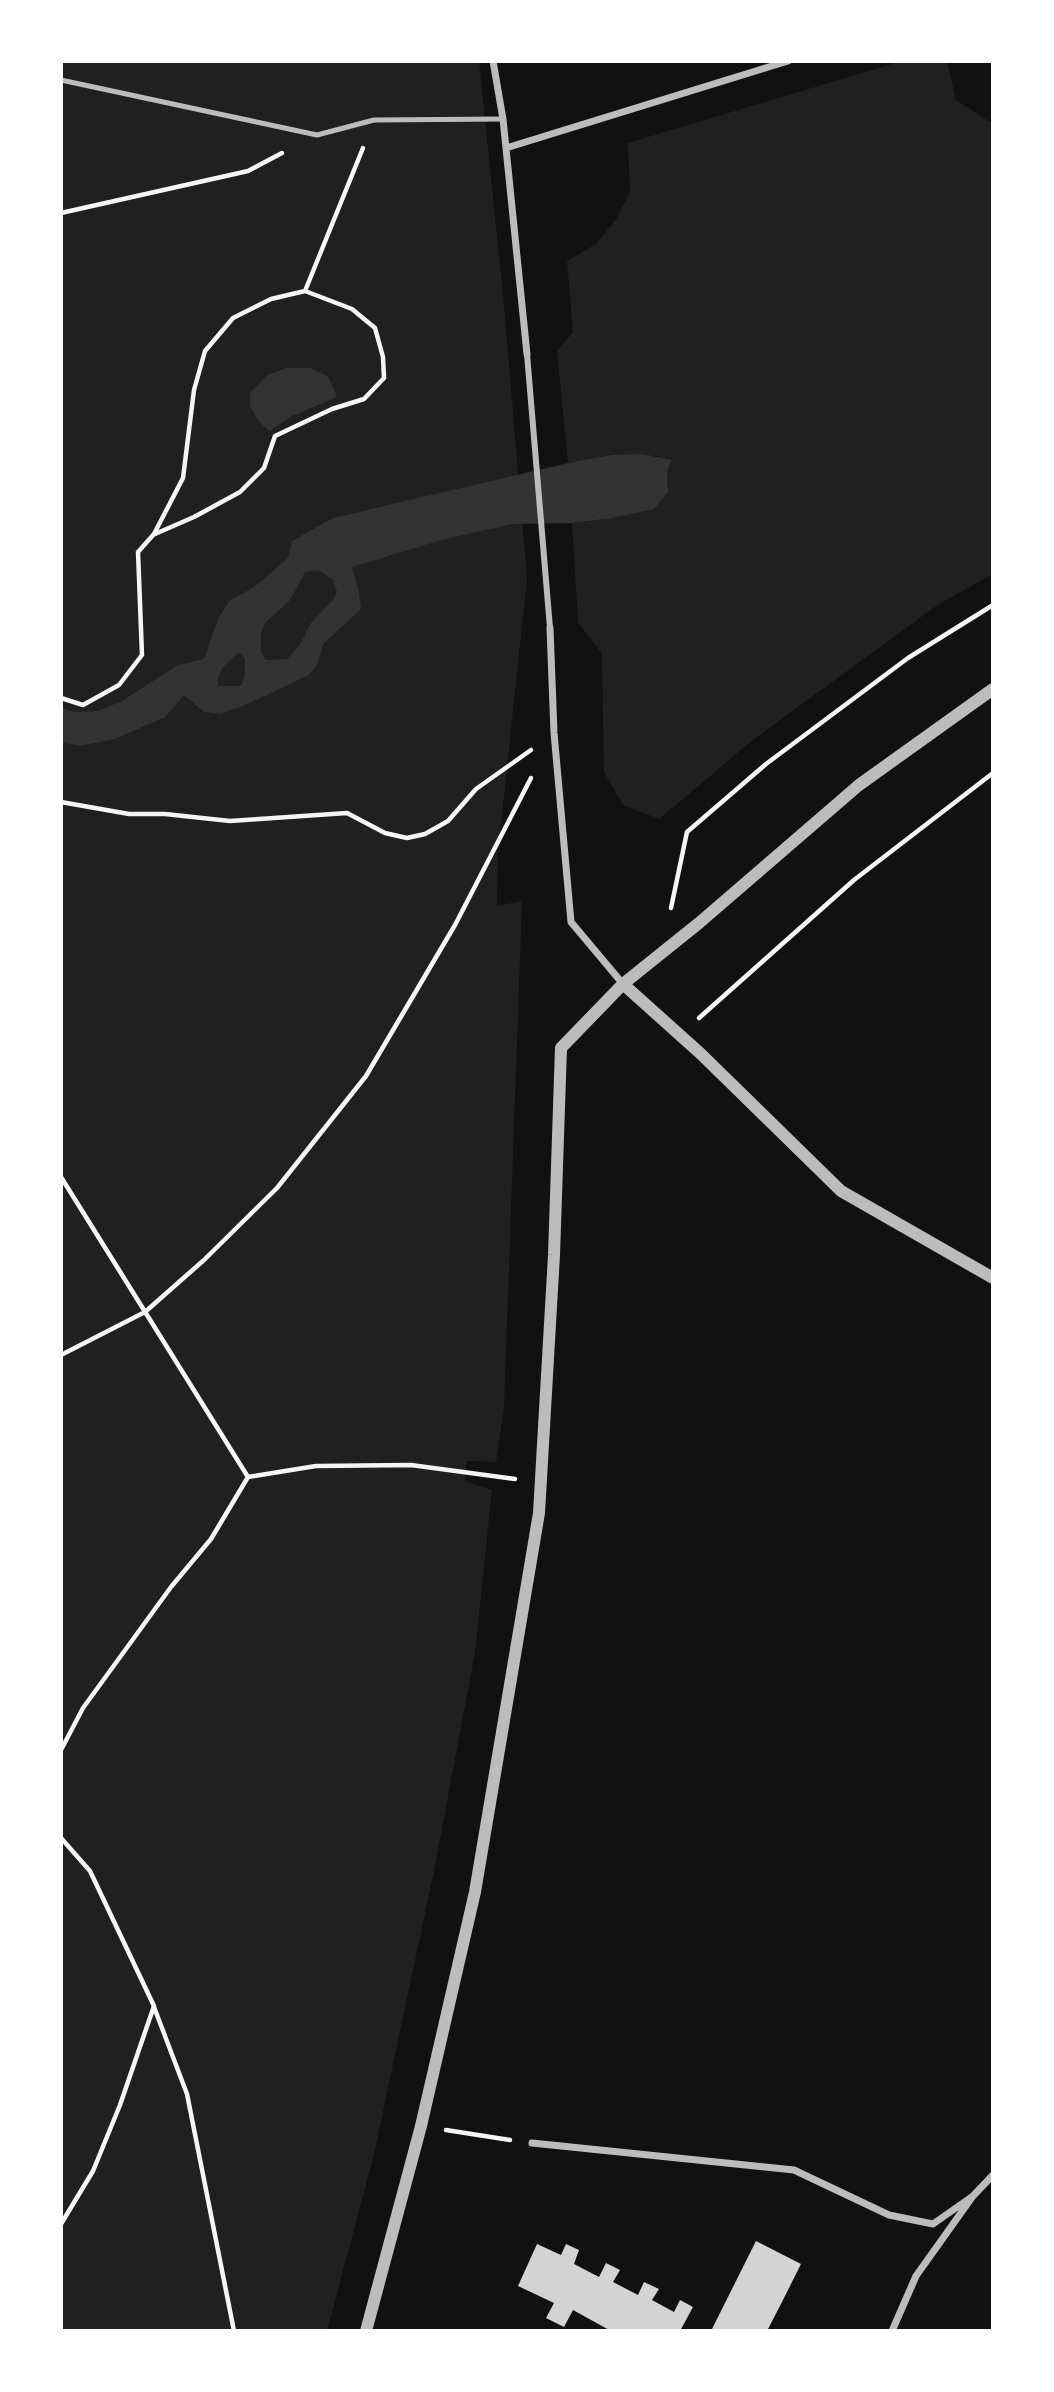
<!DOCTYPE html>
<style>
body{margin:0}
#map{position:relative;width:1054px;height:2392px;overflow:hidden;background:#111;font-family:Overpass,sans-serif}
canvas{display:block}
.frame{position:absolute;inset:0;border:63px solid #fff;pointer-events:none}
</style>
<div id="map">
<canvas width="1054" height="2392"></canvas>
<div class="frame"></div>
</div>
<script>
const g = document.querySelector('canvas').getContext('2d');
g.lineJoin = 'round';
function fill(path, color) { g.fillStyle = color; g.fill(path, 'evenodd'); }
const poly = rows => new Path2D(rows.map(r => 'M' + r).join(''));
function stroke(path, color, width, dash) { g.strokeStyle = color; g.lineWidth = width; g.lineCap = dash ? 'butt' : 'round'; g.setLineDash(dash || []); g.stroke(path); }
const green = poly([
 [61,61,479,61,480,70,504,305,527,579,498,852,497,906,522,901,504,1407,496,1462,467,1461,465,1481,492,1490,475,1653,435,1866,374,2154,327,2331,61,2331],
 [902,61,947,61,956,100,993,124,993,574,939,604,754,739,659,819,623,805,604,772,602,654,578,622,572,523,613,518,654,509,668,492,667,471,659,456,611,455,568,463,557,351,573,332,567,261,596,244,617,218,630,192,628,143]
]);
const water = poly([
 [286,368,310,368,328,376,337,397,290,417,269,431,258,420,250,406,250,393,267,375],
 [642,454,672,460,667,471,668,492,654,509,613,518,572,523,511,524,438,541,352,567,359,592,361,609,323,644,317,665,309,675,243,706,220,714,204,712,184,695,165,717,115,739,79,746,61,742,61,708,75,712,98,711,122,701,178,665,204,659,219,617,230,600,253,588,288,558,292,541,333,518,568,463,611,455],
 [319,570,333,580,337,592,333,600,311,623,299,646,287,659,266,660,261,652,261,633,266,622,290,600,305,572],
 [238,652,245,658,245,675,241,686,218,686,218,678,223,667]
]);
const building = poly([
 [756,2241,801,2264,783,2300,767,2331,711,2331],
 [537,2244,561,2255,566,2244,579,2250,574,2264,599,2277,606,2263,620,2270,613,2282,638,2295,644,2282,659,2289,652,2300,674,2312,680,2300,693,2307,680,2331,611,2331,573,2310,564,2327,546,2318,554,2303,518,2286]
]);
const path = poly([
 [61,213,248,171,282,153],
 [155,534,194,517,240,492,264,468,275,436,332,409,364,399,384,378,383,357,375,328,352,309,305,291],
 [61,698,83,705,119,685,142,655,138,552,154,534,183,478,194,390,205,351,233,318,271,299,305,291,363,148],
 [61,802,129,814,165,814,230,821,347,813,385,833,407,838,425,834,448,821,476,789,531,750],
 [671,908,687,832,766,764,908,658,993,605],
 [699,1018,854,880,993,773],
 [61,1177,248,1477,211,1539,171,1587,83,1708,61,1750],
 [61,1355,145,1312,204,1260,277,1188,366,1076,455,925,531,778],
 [248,1477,316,1466,411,1465,515,1479],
 [61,1838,90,1871,154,2006,120,2105,93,2171,61,2224],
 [154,2007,187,2094,234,2331],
 [446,2130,510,2140]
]);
const service = poly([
 [61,80,317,135,374,120,503,119]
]);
const pedestrian = poly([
 [527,354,550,628]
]);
const minor = poly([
 [493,61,503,119,527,354],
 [506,148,788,61],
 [550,628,554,733,571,922,623,984],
 [532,2143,794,2170,889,2215,933,2224,973,2196],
 [892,2331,916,2276,973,2196,993,2175]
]);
const tertiary = poly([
 [623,984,701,1054,841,1191,993,1278],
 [366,2331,421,2126,475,1892,539,1513,554,1255,561,1048,623,984,699,923,859,785,993,689]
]);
fill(green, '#202020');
fill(water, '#333');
fill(building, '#d3d3d3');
stroke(path, '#f5f5f5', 4.5);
stroke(service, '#bcbcbc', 5);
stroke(pedestrian, '#bcbcbc', 6);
stroke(minor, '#bcbcbc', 7);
stroke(tertiary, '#bcbcbc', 12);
</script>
